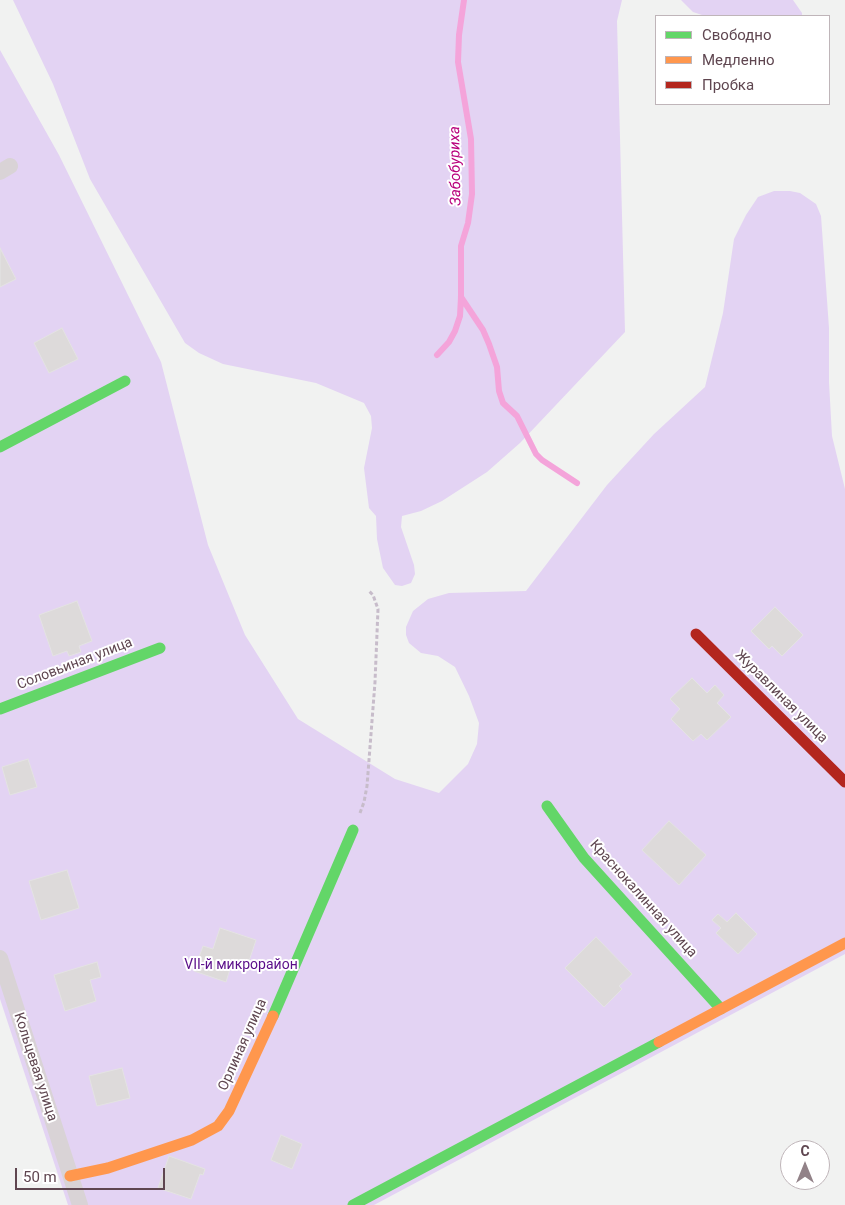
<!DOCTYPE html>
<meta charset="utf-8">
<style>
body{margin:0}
#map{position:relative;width:845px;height:1205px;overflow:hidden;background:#f1f2f1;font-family:Roboto,sans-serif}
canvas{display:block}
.legend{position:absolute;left:655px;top:15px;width:175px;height:90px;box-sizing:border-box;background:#fff;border:1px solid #bfb5b9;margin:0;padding:6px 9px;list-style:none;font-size:15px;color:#5f4650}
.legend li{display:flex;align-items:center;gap:10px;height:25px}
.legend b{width:25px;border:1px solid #bfb5b9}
.north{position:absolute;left:780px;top:1140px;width:50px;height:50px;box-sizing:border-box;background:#fff;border:1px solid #bfb5b9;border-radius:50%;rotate:0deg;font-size:14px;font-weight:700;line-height:20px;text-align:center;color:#5f4650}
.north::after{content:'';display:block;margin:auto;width:18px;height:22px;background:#928288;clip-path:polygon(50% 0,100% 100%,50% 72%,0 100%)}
.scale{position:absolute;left:15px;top:1168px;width:150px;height:22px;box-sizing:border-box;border:2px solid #5f4650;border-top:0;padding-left:6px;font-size:15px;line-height:18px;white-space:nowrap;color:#5f4650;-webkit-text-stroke:4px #fff;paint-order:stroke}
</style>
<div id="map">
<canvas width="845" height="1205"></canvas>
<ul class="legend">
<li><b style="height:6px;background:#63d668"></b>Свободно</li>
<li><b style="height:6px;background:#ff974d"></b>Медленно</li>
<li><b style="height:6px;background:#b3261e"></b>Пробка</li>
</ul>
<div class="north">С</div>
<div class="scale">50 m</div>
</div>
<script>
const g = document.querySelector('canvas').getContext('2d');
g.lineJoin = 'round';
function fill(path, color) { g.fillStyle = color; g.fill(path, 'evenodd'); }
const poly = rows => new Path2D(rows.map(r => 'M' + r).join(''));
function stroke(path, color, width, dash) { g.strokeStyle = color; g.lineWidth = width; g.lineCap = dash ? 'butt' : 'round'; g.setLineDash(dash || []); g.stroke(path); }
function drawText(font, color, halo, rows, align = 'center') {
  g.font = font + ' Roboto,sans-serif'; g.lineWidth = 4; g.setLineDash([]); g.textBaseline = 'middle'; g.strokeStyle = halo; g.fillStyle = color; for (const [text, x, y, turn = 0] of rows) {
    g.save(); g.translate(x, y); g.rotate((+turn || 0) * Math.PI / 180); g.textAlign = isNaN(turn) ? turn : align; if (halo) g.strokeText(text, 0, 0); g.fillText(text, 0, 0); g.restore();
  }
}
const green = poly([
 [13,0,622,0,617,21,625,332,520,443,487,472,442,501,421,511,402,516,401,527,414,565,415,574,411,583,402,586,395,585,383,568,377,539,376,516,369,508,364,468,372,428,371,416,364,403,316,383,223,364,199,353,185,343,90,179,53,84],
 [681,0,793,0,802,13,802,16,705,16,693,12],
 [0,50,59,155,161,362,208,545,245,635,298,719,395,779,439,793,468,764,477,744,479,723,469,696,455,667,438,656,421,653,409,643,406,635,406,627,413,611,428,599,449,593,526,591,607,485,654,434,705,387,723,313,734,239,746,215,758,197,774,191,790,191,800,193,816,204,821,216,829,328,829,382,832,436,845,489,845,954,374,1205,68,1205,0,999]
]);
const stream = poly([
 [461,297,483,330,489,344,497,367,499,391,503,403,517,416,536,454,542,460,577,483],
 [437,355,449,342,455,331,460,316,461,297,461,246,468,223,472,194,471,139,458,62,459,35,464,0]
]);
const building = poly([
 [0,248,16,279,0,287,0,248],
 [62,328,78,359,49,373,34,343,62,328],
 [77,601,92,641,79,646,81,652,69,656,67,651,53,656,39,615,77,601],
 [775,607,803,635,782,656,772,646,769,649,751,631,775,607],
 [692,678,707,693,715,685,724,695,717,703,731,717,707,740,701,734,693,741,671,719,680,709,670,699,692,678],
 [28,759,37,787,10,795,2,767,28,759],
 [669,821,706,855,679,885,642,850,669,821],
 [67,870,79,908,41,920,29,881,67,870],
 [736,913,757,934,738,954,716,933,721,928,712,920,718,914,727,922,736,913],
 [220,928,256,940,248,964,233,959,226,982,194,971,203,946,213,949,220,928],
 [596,937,632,974,619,986,622,989,604,1007,565,968,596,937],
 [97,962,101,977,90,980,96,1001,65,1011,54,975,97,962],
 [122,1068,130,1098,97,1106,89,1076,122,1068],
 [281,1135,302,1144,292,1169,271,1160,281,1135],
 [169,1156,205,1169,203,1175,200,1174,191,1199,158,1188,169,1156]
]);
const path = poly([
 [360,813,364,802,367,786,375,682,378,609,373,595,368,590]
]);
const street = poly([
 [0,172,10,166],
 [0,958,80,1205]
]);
const fast = poly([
 [0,447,125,381],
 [0,709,160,648],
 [547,806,584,858,721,1009],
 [273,1016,353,830],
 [353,1205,659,1042]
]);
const slow = poly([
 [659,1042,845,943],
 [70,1176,108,1168,192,1140,218,1126,229,1111,273,1016]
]);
const jam = poly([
 [696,634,845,782]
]);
const streetNames = [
 ["Соловьиная улица",75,664,-21],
 ["Журавлиная улица",781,697,45],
 ["Краснокалинная улица",643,899,48],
 ["Орлиная улица",243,1045,-66],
 ["Кольцевая улица",35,1067,72]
];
const parkNames = [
 ["VII-й микрорайон",241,965]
];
const waterNames = [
 ["Забобуриха",456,166,-91]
];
fill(green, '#e3d3f3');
stroke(stream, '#f4a4da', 6);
fill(building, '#dddada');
stroke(building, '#e4e3e3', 1);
stroke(path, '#c7bcca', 3, [4, 2.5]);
stroke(street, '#d9d3d6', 16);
stroke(fast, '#63d668', 11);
stroke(slow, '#ff974d', 11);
stroke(jam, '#b3261e', 11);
drawText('14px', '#5f4650', '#fff', streetNames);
drawText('14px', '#5a0e89', '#fff', parkNames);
drawText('italic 15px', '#b8007c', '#fff', waterNames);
</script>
